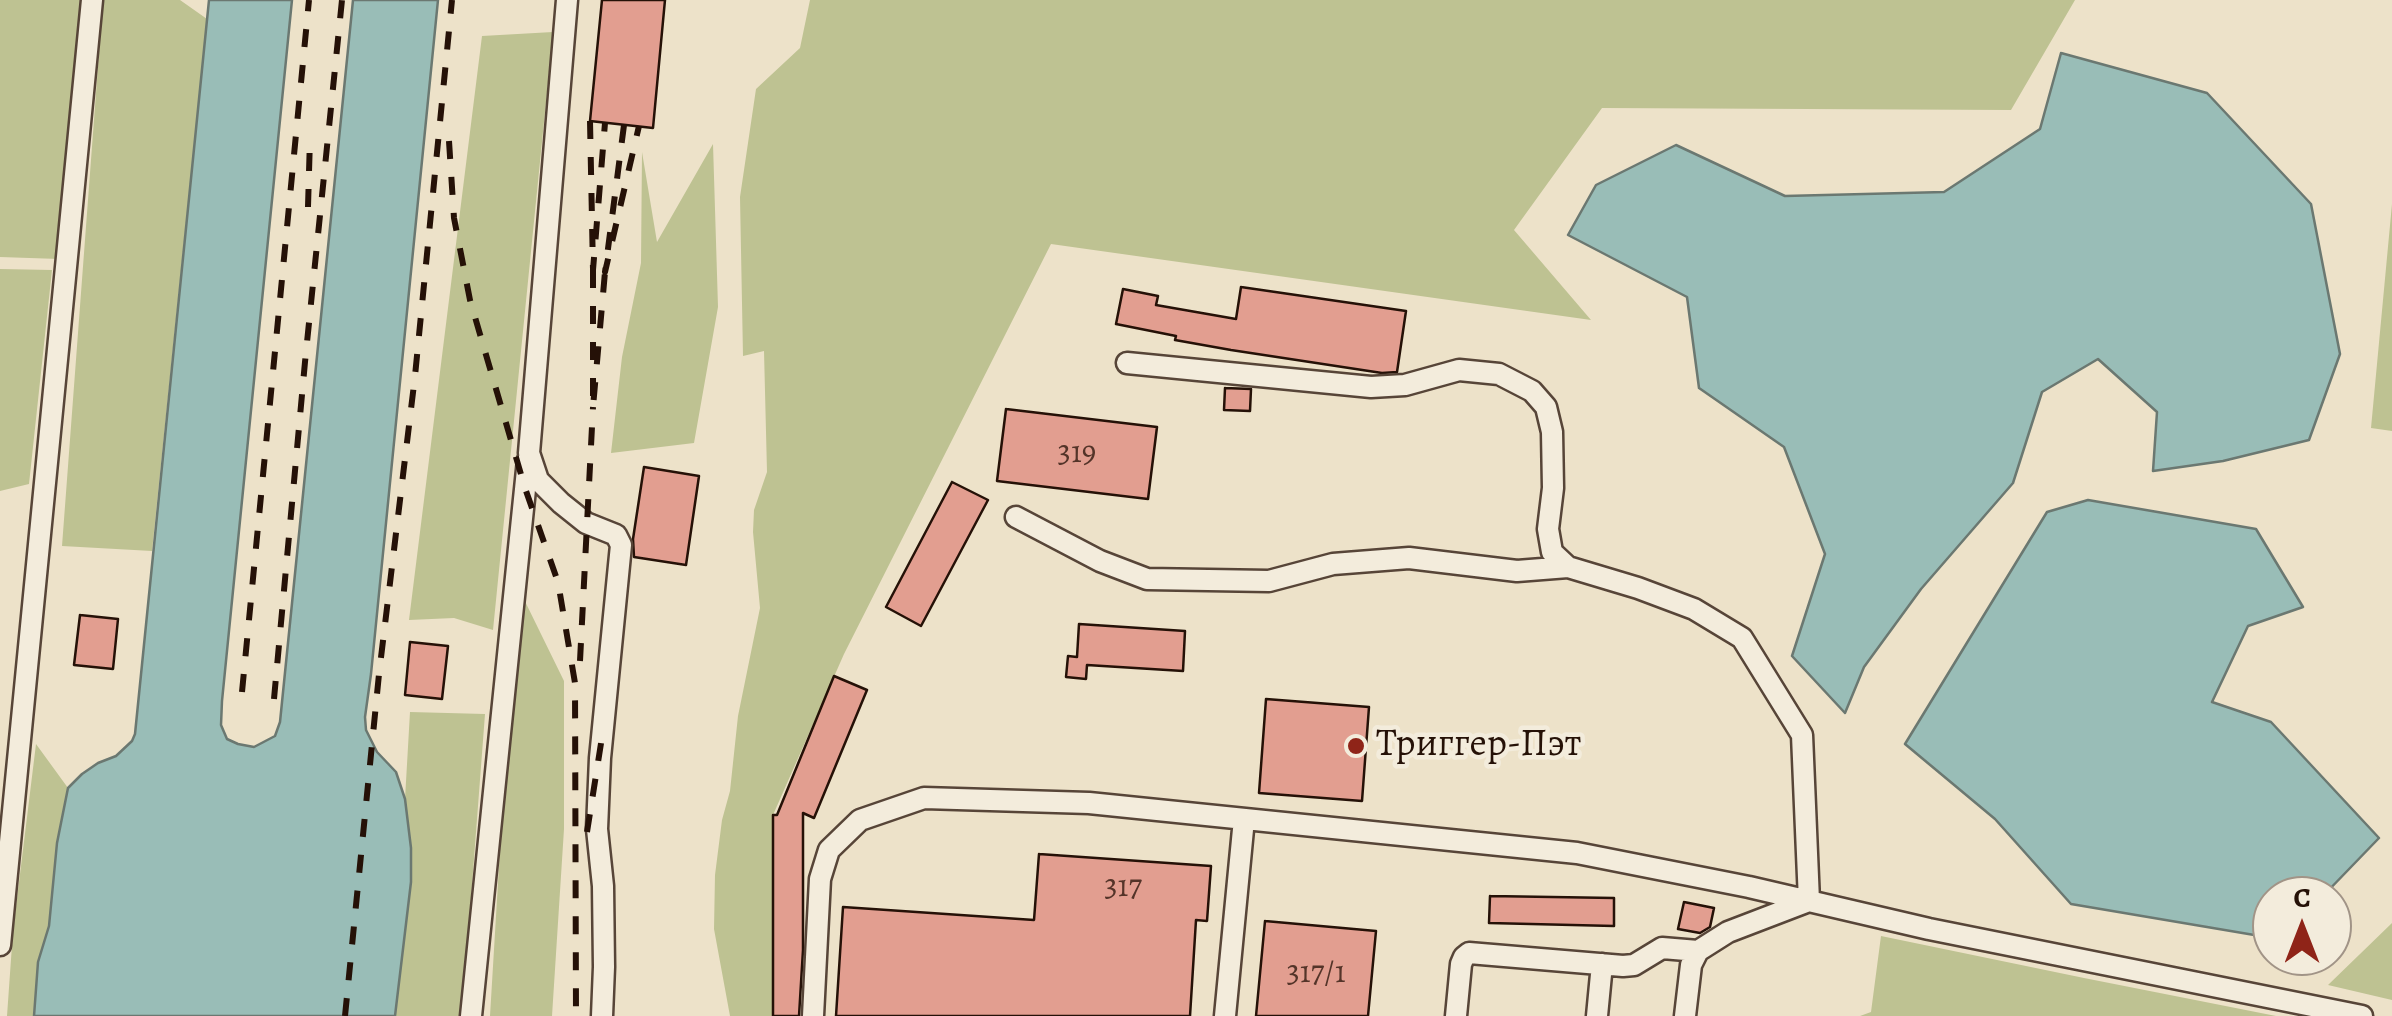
<!DOCTYPE html>
<meta charset="utf-8">
<style>
body{margin:0}
#map{position:relative;width:2392px;height:1016px;overflow:hidden;background:#ede2c9;font-family:Alegreya,serif}
canvas{display:block}
.north{position:absolute;left:2252px;top:876px;width:100px;height:100px;box-sizing:border-box;background:#f3ecdc;border:2px solid #a19487;border-radius:50%;rotate:0deg;font-size:28px;font-weight:700;line-height:40px;text-align:center;color:#251107}
.north::after{content:'';display:block;margin:auto;width:35px;height:45px;background:#8f2418;clip-path:polygon(50% 0,100% 100%,50% 72%,0 100%)}
</style>
<div id="map">
<canvas width="2392" height="1016"></canvas>
<div class="north">С</div>
</div>
<script>
const g = document.querySelector('canvas').getContext('2d');
g.lineJoin = 'round';
function fill(path, color) { g.fillStyle = color; g.fill(path, 'evenodd'); }
const poly = rows => new Path2D(rows.map(r => 'M' + r).join(''));
function stroke(path, color, width, dash) { g.strokeStyle = color; g.lineWidth = width; g.lineCap = dash ? 'butt' : 'round'; g.setLineDash(dash || []); g.stroke(path); }
function drawText(font, color, halo, rows, align = 'center') {
  g.font = font + ' Alegreya,serif'; g.lineWidth = 9; g.setLineDash([]); g.textBaseline = 'middle'; g.strokeStyle = halo; g.fillStyle = color; for (const [text, x, y, turn = 0] of rows) {
    g.save(); g.translate(x, y); g.rotate((+turn || 0) * Math.PI / 180); g.textAlign = isNaN(turn) ? turn : align; if (halo) g.strokeText(text, 0, 0); g.fillText(text, 0, 0); g.restore();
  }
}
const green = poly([
 [0,0,81,0,59,259,0,257],
 [103,0,180,0,207,19,152,551,62,546],
 [810,0,2075,0,2011,110,1602,108,1514,230,1591,320,1051,244,844,654,773,815,773,1016,730,1016,714,929,715,875,722,820,730,791,738,716,760,608,753,532,754,510,767,472,764,351,743,356,740,197,756,89,800,48],
 [553,32,493,630,454,618,409,620,482,36],
 [713,144,718,307,694,443,611,453,622,357,641,263,642,152,657,242],
 [2392,204,2392,431,2371,428],
 [0,269,52,270,29,484,0,491],
 [516,583,564,681,564,829,552,1016,490,1016],
 [410,712,485,714,462,1016,395,1016,411,882,411,848,405,799],
 [36,744,68,788,57,843,49,926,38,962,34,1016,7,1016,13,931],
 [2392,923,2392,1000,2328,985],
 [1881,936,2084,978,2276,1016,1860,1016,1871,1012]
]);
const water = poly([
 [209,0,292,0,222,701,221,725,227,739,238,744,254,747,275,736,280,722,353,0,438,0,371,674,365,717,366,730,377,752,396,772,405,799,411,848,411,882,395,1016,34,1016,38,962,49,926,57,843,68,788,82,774,98,763,116,756,132,741,135,734,209,0],
 [2061,53,2207,93,2311,204,2340,354,2309,440,2223,461,2153,471,2157,412,2098,359,2042,392,2013,483,1921,589,1864,667,1845,713,1792,656,1825,554,1784,447,1699,388,1687,297,1568,235,1596,185,1676,145,1785,196,1944,192,2040,129,2061,53],
 [2088,500,2256,529,2303,607,2248,626,2212,702,2271,722,2379,838,2323,896,2272,896,2272,938,2071,904,1995,819,1905,744,2047,512,2088,500]
]);
const building = poly([
 [602,0,665,0,653,128,590,121,602,0],
 [1241,287,1406,311,1397,372,1382,373,1231,350,1175,340,1176,336,1116,324,1123,289,1158,296,1156,305,1236,319,1241,287],
 [1225,388,1251,389,1250,411,1224,410,1225,388],
 [1006,409,1157,427,1148,499,997,481,1006,409],
 [644,467,699,476,686,565,634,557,633,539,644,467],
 [952,482,988,500,921,626,886,607,952,482],
 [80,615,118,619,113,669,74,665,80,615],
 [1079,624,1185,631,1183,671,1087,665,1086,679,1066,677,1068,656,1077,657,1079,624],
 [410,642,448,646,442,699,405,695,410,642],
 [834,676,867,690,814,818,803,813,803,950,799,1016,773,1016,773,815,777,815,834,676],
 [1266,699,1369,707,1362,801,1259,793,1266,699],
 [1039,854,1211,866,1207,921,1196,920,1190,1016,836,1016,843,907,1034,920,1039,854],
 [1490,896,1614,898,1614,926,1489,923,1490,896],
 [1684,902,1714,908,1710,927,1700,933,1678,929,1684,902],
 [1265,921,1376,931,1368,1016,1256,1016,1265,921]
]);
const minor = poly([
 [567,0,529,453,538,480,561,503,586,523,616,535,621,545,600,758,597,829,603,886,604,967,602,1016],
 [1127,363,1371,387,1405,385,1459,370,1499,374,1532,391,1546,407,1552,432,1553,488,1548,529,1552,552,1568,567,1638,588,1694,609,1742,638,1802,735,1809,901,1728,932,1698,951,1691,965,1685,1016],
 [1016,517,1100,561,1147,579,1269,581,1333,564,1409,558,1517,571,1568,567],
 [0,945,92,0],
 [471,1016,528,460],
 [813,1016,820,879,829,850,860,820,924,798,1089,803,1577,853,1749,887,1929,929,2362,1016],
 [1225,1016,1244,819],
 [1456,1016,1461,964,1464,957,1469,953,1623,966,1634,965,1662,948,1698,951],
 [1597,1016,1602,964]
]);
const rail = poly([
 [590,121,593,270,605,123],
 [624,125,605,272,639,126],
 [449,141,454,218,470,300,525,488,558,582,575,683,576,1016],
 [308,207,310,138],
 [593,270,593,407,605,272],
 [580,661,593,407],
 [242,692,309,0],
 [274,699,305,362,342,0],
 [587,832,602,737],
 [345,1016,379,674,415,376,452,0]
]);
const markers = [
 [1356,746,10,"#8f2418"]
];
const numberNames = [
 ["319",1077,454],
 ["317",1123,888],
 ["317/1",1316,974]
];
const poiNames = [
 ["Триггер-Пэт",1376,746]
];
fill(green, '#bec292');
fill(water, '#99bdb7');
stroke(water, '#6b7871', 2.5);
fill(building, '#e29e90');
stroke(building, '#251107', 2.5);
stroke(minor, '#574538', 25);
stroke(minor, '#f3ecdc', 20);
stroke(rail, '#251107', 6, [18, 18]);
for (const [x, y, r, color] of markers) { const dot = new Path2D(); dot.arc(x, y, r, 0, 2 * Math.PI); g.fillStyle = color; g.fill(dot); stroke(dot, '#f3ecdc', 4); }
drawText('32px', '#543429', null, numberNames);
drawText('38px', '#251107', '#f3ecdc', poiNames, 'left');
</script>
